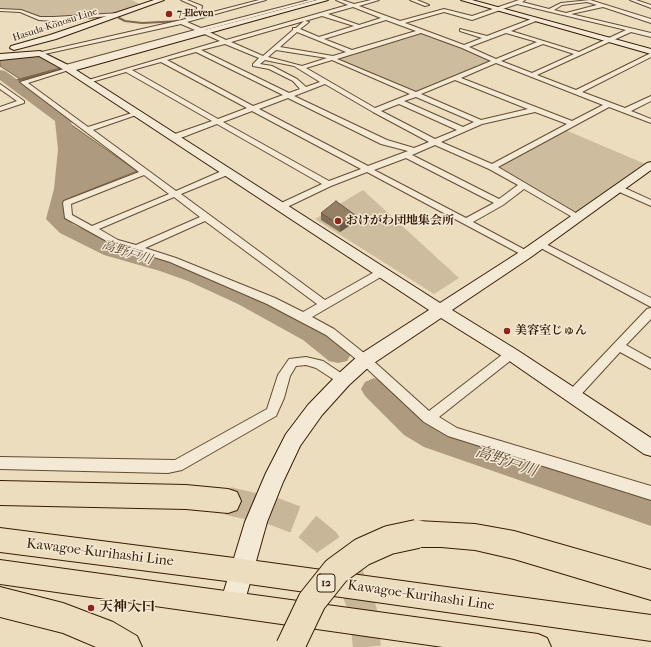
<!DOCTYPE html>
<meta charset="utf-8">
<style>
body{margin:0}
canvas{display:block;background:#ecddbe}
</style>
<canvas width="651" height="647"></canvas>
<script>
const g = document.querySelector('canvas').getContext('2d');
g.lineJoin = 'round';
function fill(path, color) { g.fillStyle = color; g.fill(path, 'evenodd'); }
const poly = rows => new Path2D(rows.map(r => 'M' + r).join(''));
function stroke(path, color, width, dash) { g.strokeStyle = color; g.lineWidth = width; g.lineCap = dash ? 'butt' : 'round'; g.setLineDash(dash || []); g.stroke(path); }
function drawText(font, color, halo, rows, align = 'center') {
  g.font = font + ' "IM FELL French Canon","Noto Serif JP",serif'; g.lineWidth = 3; g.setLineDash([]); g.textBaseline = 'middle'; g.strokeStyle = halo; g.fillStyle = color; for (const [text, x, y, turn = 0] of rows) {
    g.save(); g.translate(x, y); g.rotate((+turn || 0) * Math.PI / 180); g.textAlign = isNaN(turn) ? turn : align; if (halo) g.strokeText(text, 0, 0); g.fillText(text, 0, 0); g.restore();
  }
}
const green = poly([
 [0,0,132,0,141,5,118,12,52,17,37,17,19,10,0,8],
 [421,31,495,61,415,94,331,58],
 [563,129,650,166,577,216,492,167],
 [363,190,459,278,434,294,315,219]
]);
const water = poly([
 [37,55,60,68,20,79,0,66,0,59,37,55],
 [70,124,137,171,67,199,70,124]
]);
const streamFar1 = poly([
 [119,18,125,21,142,23,181,21],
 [49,72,66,68]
]);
const stream = poly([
 [11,82,53,71]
]);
const river = poly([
 [0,70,5,71,68,116,71,119,74,149,72,189,66,218,74,225,118,245,176,261,204,271,254,294,321,328,347,347,351,354,347,361,338,363,329,361,303,340,238,304,188,281,160,271,104,255,60,233,46,219,54,189,58,149,55,121,0,80,0,70],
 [374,378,383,382,424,419,444,429,651,496,651,526,424,447,404,435,365,396,361,389,365,382,374,378]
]);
const highwayTunnel = poly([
 [228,501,273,511,302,522,326,542,350,576,363,611,367,647]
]);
const street = poly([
 [181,0,187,0,202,6,201,11,190,18,259,0,266,0,187,22,201,28,309,0,316,0,205,30,226,40,348,5,336,0,342,0,354,4,371,0,379,0,359,6,400,21,444,9,472,16,519,0,525,0,522,2,549,9,561,3,590,0,651,19,651,23,603,7,571,14,651,33,651,37,631,32,537,75,576,90,651,53,651,57,582,92,625,108,651,96,651,101,631,111,651,119,651,123,609,107,498,167,581,216,580,218,574,218,524,189,503,205,473,222,529,252,531,254,529,256,526,257,367,172,331,186,285,208,279,208,278,206,279,204,322,184,217,124,178,139,172,139,172,135,212,121,126,72,88,83,85,81,220,41,200,32,65,68,62,66,195,30,181,24,40,55,37,53,186,19,185,17,197,9,197,7,181,0],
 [587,2,597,5,566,13,554,10,562,5,587,2],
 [517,4,626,30,579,52,511,31,536,21,537,20,534,18,487,36,460,29,460,31,482,38,464,45,405,23,444,12,472,20,517,4],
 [353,7,381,18,359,25,328,14,353,7],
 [322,16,354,26,319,37,300,29,309,22,305,21,322,16],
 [386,20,416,31,352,50,324,39,386,20],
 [304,21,296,28,293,28,293,30,263,56,231,42,304,21],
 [297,32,317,40,346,52,333,56,280,47,297,32],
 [421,33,462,48,491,61,416,92,337,59,421,33],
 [506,33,537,42,496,59,469,47,506,33],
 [225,44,259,58,253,64,253,66,269,69,293,81,300,89,289,93,201,50,225,44],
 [543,44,574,54,532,73,501,61,543,44],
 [276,50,327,58,302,66,268,57,276,50],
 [196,52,283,95,253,106,167,60,196,52],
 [265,60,294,66,320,82,306,87,297,79,272,66,260,64,265,60],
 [332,60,410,94,375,108,306,68,332,60],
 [161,62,247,108,218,119,132,70,161,62],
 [496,63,603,105,572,121,461,78,496,63],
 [455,80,528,109,481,120,421,94,455,80],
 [325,84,373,112,429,142,414,148,387,140,294,96,325,84],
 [416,97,474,122,463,127,404,101,416,97],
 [288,98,381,144,408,151,368,166,259,109,288,98],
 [399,104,457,130,435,139,381,111,399,104],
 [252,111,361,169,329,181,223,122,252,111],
 [535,112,567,124,492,164,441,142,482,124,535,112],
 [435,145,489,169,518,185,499,199,412,155,435,145],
 [406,158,494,203,466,218,374,170,406,158],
 [410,0,417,0,429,5,425,6,410,0],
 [630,0,636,0,651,5,651,8,630,0],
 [0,9,21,10,40,17,54,17,120,13,122,14,120,15,54,21,39,20,20,12,0,11,0,9],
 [67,68,72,69,28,83,88,127,135,112,139,112,139,114,93,130,176,191,224,170,230,170,230,174,181,194,325,300,378,270,386,270,387,272,386,274,312,317,334,329,369,357,429,411,507,351,511,350,515,351,517,354,515,357,439,417,457,428,651,486,651,500,448,436,424,422,361,363,326,335,267,304,170,262,112,244,65,218,63,203,64,201,139,172,20,82,67,68],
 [144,175,169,194,92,226,72,215,71,204,144,175],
 [174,197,200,217,136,245,118,240,99,229,174,197],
 [205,221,317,304,303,312,275,298,176,258,145,248,205,221],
 [0,84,24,101,24,103,0,111,0,107,17,101,0,89,0,84],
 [618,185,651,200,651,206,615,190,614,188,618,185],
 [540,241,651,298,651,307,537,246,535,244,537,242,540,241],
 [651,308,651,319,626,345,651,359,651,369,620,352,576,400,572,401,568,400,566,396,568,392,647,309,651,308],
 [306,357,323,361,347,377,349,380,347,383,343,385,339,383,316,368,306,365,296,366,290,376,284,398,276,416,182,470,168,473,0,469,0,457,175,460,267,409,278,375,289,359,306,357]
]);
const secondary = poly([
 [154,0,164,0,56,39,14,50,10,48,11,46,50,35,154,0],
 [317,0,328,0,76,70,440,303,521,251,647,163,651,162,651,170,531,257,452,310,517,350,651,438,651,456,644,454,505,358,441,318,371,365,349,385,322,415,300,446,283,482,267,522,244,604,240,612,232,616,224,612,220,604,245,522,266,473,286,434,308,405,337,375,359,355,429,310,66,71,39,56,0,60,0,54,40,51,70,66,317,0],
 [461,0,472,0,651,49,651,54,461,0]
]);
const primary = poly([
 [0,528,242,559,651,615,651,641,242,583,0,552,0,528],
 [0,560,538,634,547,638,551,647,443,647,0,584,0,560]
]);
const highway = poly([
 [0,481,186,485,228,489,237,492,241,501,237,510,228,513,186,509,0,505,0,481],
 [417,521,475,524,514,531,651,570,651,600,514,559,475,550,441,547,417,547,407,543,403,534,407,525,417,521],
 [0,587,63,603,113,622,137,636,142,647,96,647,63,633,0,617,0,587]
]);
const highwayBridge = poly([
 [290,647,312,601,336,571,362,552,389,540,417,534]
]);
const wall = poly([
 [321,213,355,215,355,222,340,232,321,220]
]);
const shadedWall = poly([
 [355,215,355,222,340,232,340,225]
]);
const building = poly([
 [336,201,355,215,340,225,321,213,336,201]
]);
const markers = [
 [169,14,4,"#8f2418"],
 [338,221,4,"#8f2418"],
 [507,331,4,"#8f2418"],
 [91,608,4,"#8f2418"]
];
const farPoinames = [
 ["7-Eleven",177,14]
];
const farStreetnames = [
 ["Hasuda-Konosu Line",55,25,-18]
];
const shields = [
 [326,583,18]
];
const shieldNames = [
 ["12",326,583]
];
const poiNames = [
 ["おけがわ団地集会所",346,221],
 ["美容室じゅん",515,331]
];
const waterNames = [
 ["高野戸川",127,253,18]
];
const nearStreetnames = [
 ["Kawagoe-Kurihashi Line",100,553,7],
 ["Kawagoe-Kurihashi Line",421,596,8]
];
const nearPoinames = [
 ["天神入口",99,608]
];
const nearWaternames = [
 ["高野戸川",506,462,19]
];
fill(green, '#cdbc9e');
fill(water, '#ae9b7f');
stroke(water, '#7e684e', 1);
stroke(streamFar1, '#7e684e', 2);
stroke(stream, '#7e684e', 2.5);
fill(river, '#ae9b7f');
stroke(highwayTunnel, '#c8b699', 28, [28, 14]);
stroke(street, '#644c32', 2);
stroke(secondary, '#371c04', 2);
stroke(primary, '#371c04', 2);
stroke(highway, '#371c04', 2);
fill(street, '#f3e9d5');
fill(secondary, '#f3e9d5');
fill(primary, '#ecddbe');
fill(highway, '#ecddbe');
stroke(highwayBridge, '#371c04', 30, []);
stroke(highwayBridge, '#ecddbe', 28);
fill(wall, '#806e57');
fill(shadedWall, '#685a47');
fill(building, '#958065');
stroke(building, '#685a47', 1);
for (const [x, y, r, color] of markers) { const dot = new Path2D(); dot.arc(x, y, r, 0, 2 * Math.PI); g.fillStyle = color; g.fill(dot); stroke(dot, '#f3e9d5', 1.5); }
drawText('bold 10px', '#371c04', '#f3e9d5', farPoinames, 'left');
drawText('10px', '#371c04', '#f3e9d5', farStreetnames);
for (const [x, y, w] of shields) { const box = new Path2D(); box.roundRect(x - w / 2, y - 9, w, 18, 3); g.fillStyle = '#f3e9d5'; g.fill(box); stroke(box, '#371c04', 1); }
drawText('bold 11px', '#371c04', null, shieldNames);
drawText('bold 12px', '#371c04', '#f3e9d5', poiNames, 'left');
drawText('italic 13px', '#61482f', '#f3e9d5', waterNames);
drawText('14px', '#371c04', '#f3e9d5', nearStreetnames);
drawText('bold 14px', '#371c04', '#f3e9d5', nearPoinames, 'left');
drawText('italic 16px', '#61482f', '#f3e9d5', nearWaternames);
</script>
